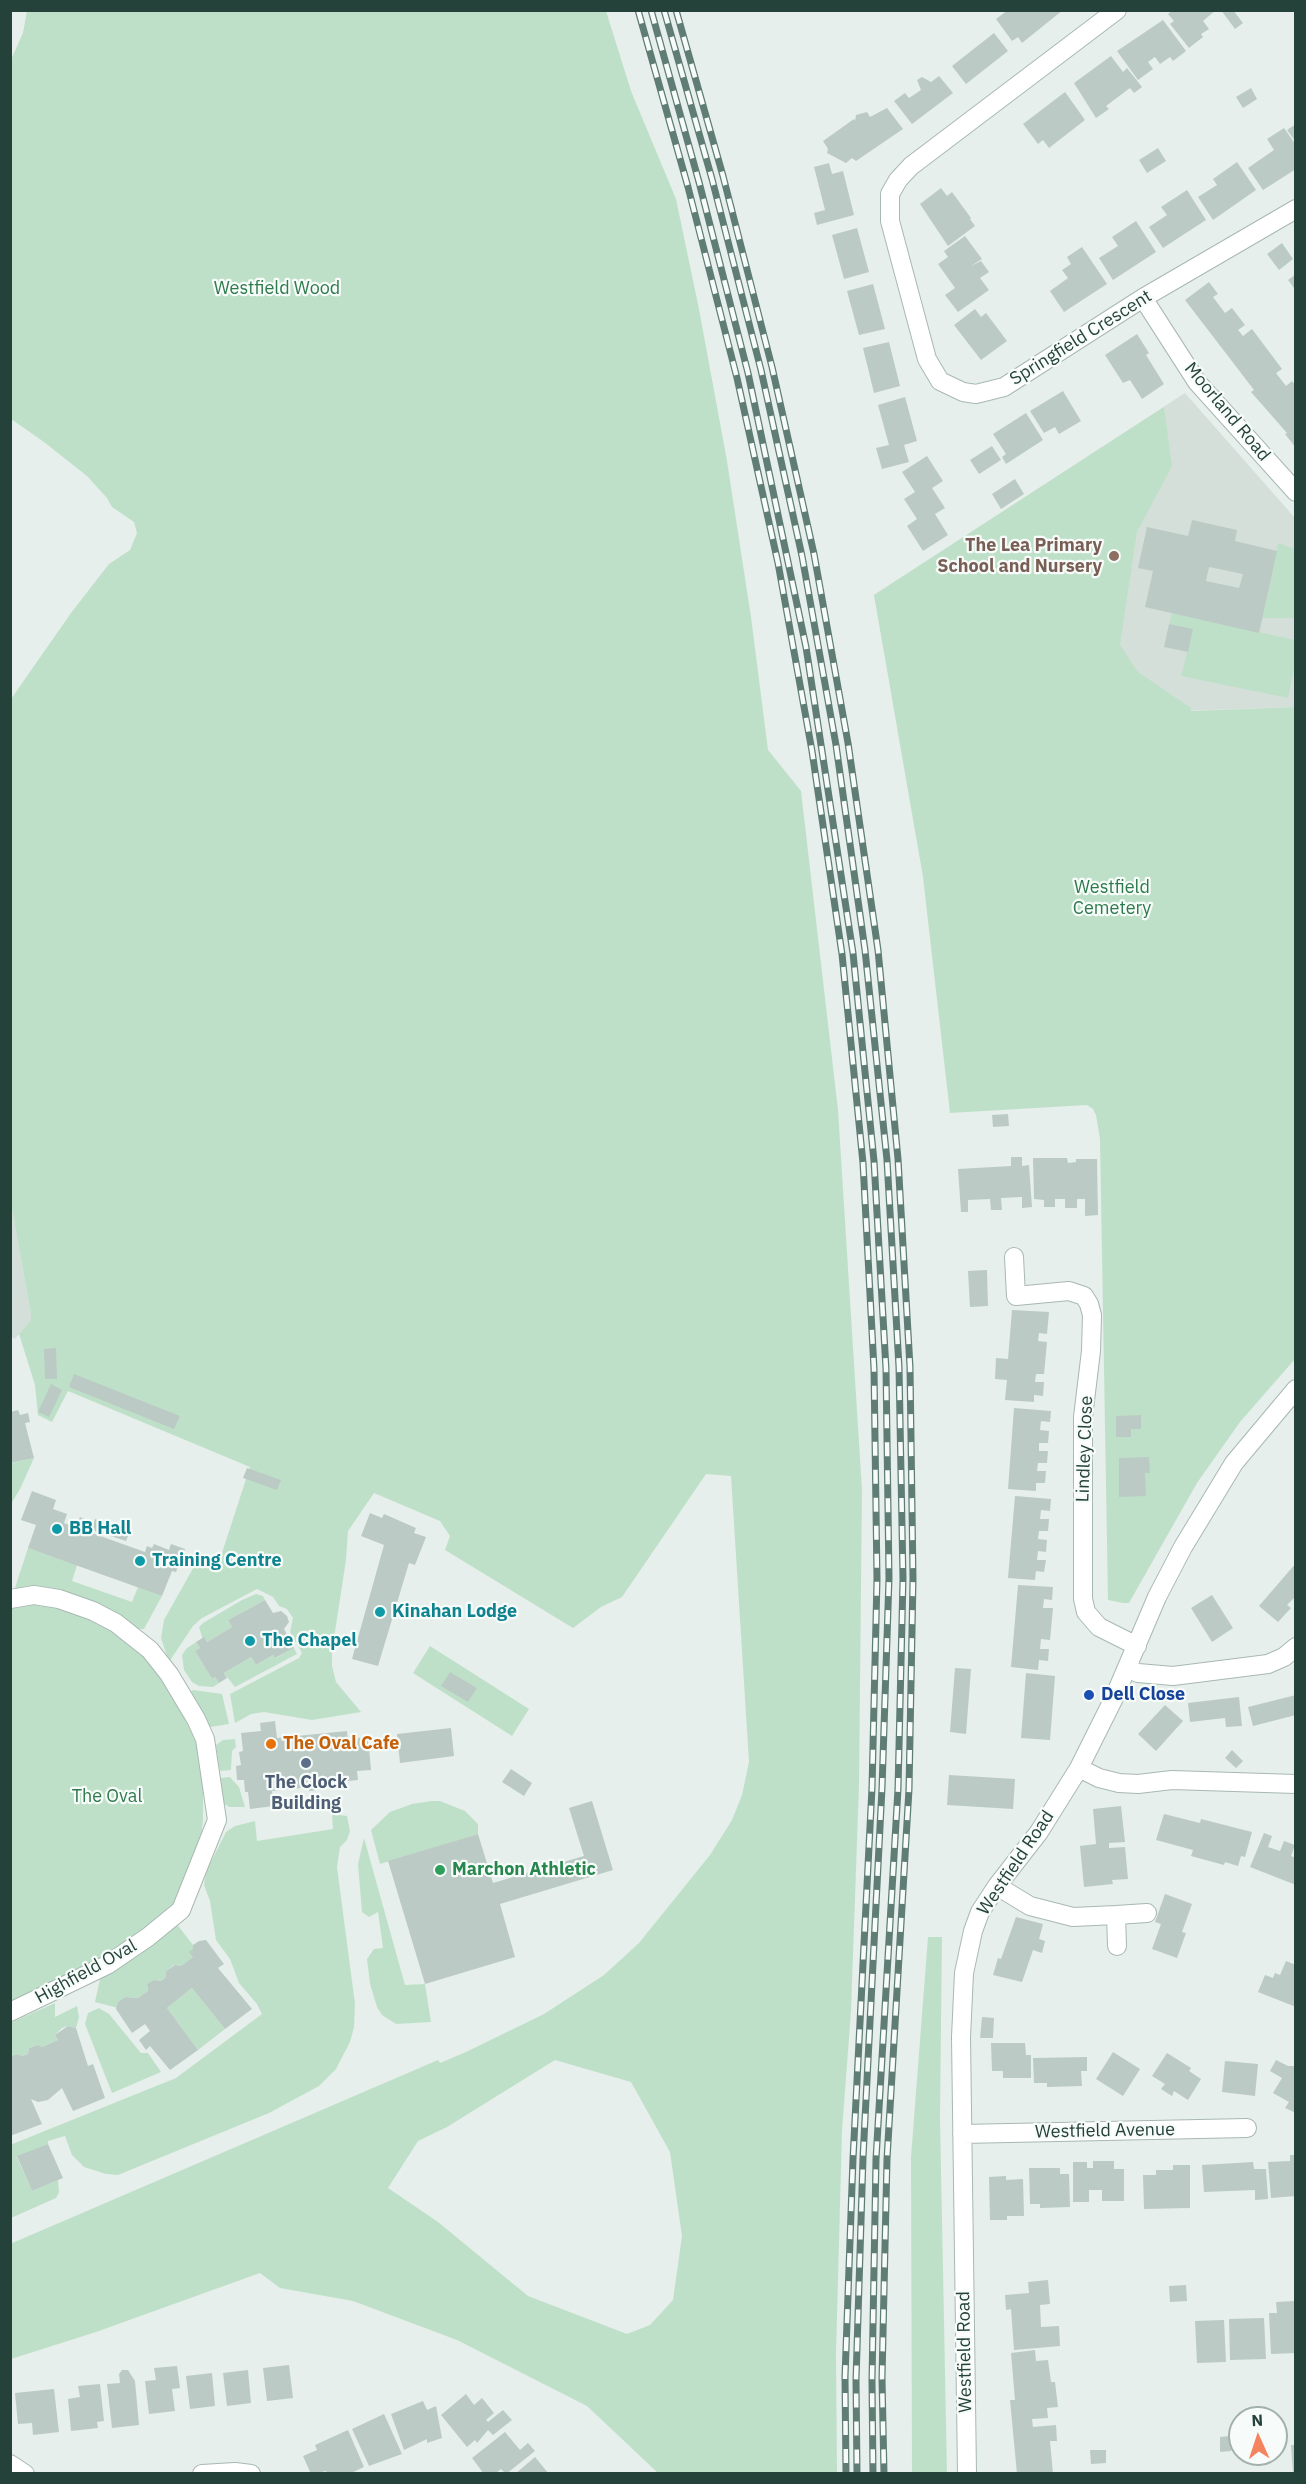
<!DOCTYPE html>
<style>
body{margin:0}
#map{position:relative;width:1306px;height:2484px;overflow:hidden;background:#e6efeb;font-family:"IBM Plex Sans",sans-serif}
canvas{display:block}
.frame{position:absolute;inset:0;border:12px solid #24423a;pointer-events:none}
.north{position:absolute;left:1228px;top:2406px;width:60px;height:60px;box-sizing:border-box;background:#f7fbf9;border:2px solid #a3b1ad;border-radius:50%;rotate:357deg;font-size:16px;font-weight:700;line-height:24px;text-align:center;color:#24423a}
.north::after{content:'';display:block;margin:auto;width:21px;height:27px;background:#f4845f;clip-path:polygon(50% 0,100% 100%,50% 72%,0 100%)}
</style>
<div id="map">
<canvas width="1306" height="2484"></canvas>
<div class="frame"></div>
<div class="north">N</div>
</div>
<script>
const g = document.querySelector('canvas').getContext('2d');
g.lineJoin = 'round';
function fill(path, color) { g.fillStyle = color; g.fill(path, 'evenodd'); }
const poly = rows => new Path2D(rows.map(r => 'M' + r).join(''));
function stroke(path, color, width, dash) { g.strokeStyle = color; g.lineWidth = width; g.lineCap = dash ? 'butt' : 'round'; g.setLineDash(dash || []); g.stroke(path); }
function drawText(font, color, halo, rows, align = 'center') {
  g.font = font + ' "IBM Plex Sans",sans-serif'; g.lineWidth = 4.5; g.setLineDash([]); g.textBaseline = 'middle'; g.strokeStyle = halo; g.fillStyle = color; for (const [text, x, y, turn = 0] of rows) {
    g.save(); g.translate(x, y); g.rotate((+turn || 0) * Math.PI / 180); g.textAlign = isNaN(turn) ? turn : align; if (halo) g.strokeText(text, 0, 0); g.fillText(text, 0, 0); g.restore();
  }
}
const built = poly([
 [1185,393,1295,518,1295,707,897,721,874,595],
 [10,1198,31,1314,31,1320,15,1339,10,1336]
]);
const green = poly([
 [27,11,606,11,631,91,676,199,699,309,727,461,751,617,768,750,801,791,838,1110,862,1490,859,1785,851,2011,842,2131,836,2354,837,2473,658,2473,587,2406,457,2340,353,2301,280,2288,260,2273,96,2332,11,2359,10,2244,438,2060,440,2063,466,2052,544,2014,604,1975,639,1943,710,1855,732,1820,742,1795,749,1762,731,1476,706,1474,622,1597,601,1607,573,1628,445,1550,450,1536,440,1521,374,1493,348,1531,346,1560,332,1651,332,1666,336,1682,361,1712,312,1720,264,1712,251,1714,235,1723,230,1694,299,1658,302,1653,290,1632,293,1618,287,1609,279,1606,273,1597,257,1589,202,1618,193,1626,169,1662,161,1638,164,1620,200,1556,219,1562,250,1467,68,1391,52,1422,38,1415,35,1385,19,1334,31,1320,31,1314,10,1198,11,699,71,613,109,564,130,550,137,533,134,522,112,507,107,498,87,476,44,442,11,419,10,62,23,33],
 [555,2060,631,2082,670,2152,682,2236,673,2300,650,2325,627,2334,528,2296,438,2222,388,2188,418,2141,447,2127],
 [1164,407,1172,466,1137,532,1120,645,1138,672,1191,708,1191,711,1295,707,1295,1359,1240,1422,1197,1483,1129,1603,1123,1603,1108,1600,1100,1139,1096,1115,1093,1109,1087,1105,950,1113,923,877,874,595],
 [1278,543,1295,549,1295,618,1262,618],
 [1172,613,1295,640,1295,664,1288,698,1181,676,1193,630,1169,624],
 [34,1458,20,1489,11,1504,11,1463],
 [28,1548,77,1565,72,1581,132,1602,138,1587,162,1596,144,1629,136,1629,14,1591],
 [256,1594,263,1596,265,1600,228,1620,232,1627,207,1642,202,1637,199,1627,203,1623,242,1600],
 [32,1602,57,1604,109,1627,146,1657,179,1707,197,1744,203,1775,203,1820,200,1848,187,1881,171,1909,105,1960,10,2004,10,1606],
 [196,1642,200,1648,195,1651,212,1679,215,1677,219,1683,213,1687,199,1686,192,1682,184,1670,182,1655,186,1649],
 [430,1646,529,1709,512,1736,413,1673],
 [294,1648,297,1654,235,1687,224,1673,251,1657,256,1665,273,1655,276,1658],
 [193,1690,222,1694,229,1724,210,1727,206,1723,189,1693],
 [235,1739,236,1747,232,1751,231,1770,220,1771,216,1745,223,1740],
 [230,1777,239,1787,245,1807,229,1807,223,1803,221,1778],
 [432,1801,440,1801,465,1811,478,1824,478,1834,380,1864,371,1830,390,1812,412,1804],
 [332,1814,347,1816,350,1831,347,1840,340,1847,337,1867,355,2004,354,2027,350,2042,336,2069,319,2086,269,2113,118,2175,106,2174,84,2167,72,2155,65,2136,48,2141,48,2144,17,2157,32,2191,58,2180,59,2192,56,2198,11,2218,10,2145,176,2078,262,2014,257,2004,239,1983,230,1959,216,1940,210,1901,204,1885,206,1872,226,1832,235,1826,255,1821,257,1841,333,1829],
 [364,1838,405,1985,425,1984,431,2022,396,2024,382,2015,377,2007,370,1984,367,1959,374,1949,383,1948,378,1912,369,1917,362,1912,358,1864],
 [176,1923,193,1945,193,1957,181,1966,174,1965,166,1971,166,1977,161,1981,154,1980,147,1984,148,1991,138,1998,125,1997,118,2002,118,2008,95,2002,100,1979,131,1958],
 [928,1937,942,1937,940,2117,947,2474,912,2473,911,2157],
 [192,1988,225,2029,198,2050,167,2008],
 [55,2003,55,2017,77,2006,79,2017,76,2028,68,2026,62,2028,55,2035,58,2040,42,2047,38,2045,29,2048,28,2054,22,2056,17,2054,11,2057,10,2023],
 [99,2008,109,2014,141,2053,148,2053,161,2072,112,2093,85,2024,88,2013]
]);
const building = poly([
 [1008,10,1063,10,1022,43,1018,37,1012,41,996,19],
 [1173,10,1216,10,1203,21,1209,29,1201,34,1203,37,1189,48,1170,24,1174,21,1168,14],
 [1221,10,1233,10,1243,23,1235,29],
 [1163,20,1186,51,1173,61,1170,57,1160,64,1155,57,1148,62,1153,69,1138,80,1117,51],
 [994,33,1008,51,966,84,952,66],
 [1111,56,1123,72,1127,68,1142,87,1134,93,1130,88,1106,106,1109,109,1096,118,1074,83],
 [939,76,953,93,912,124,894,101,905,93,909,98,921,90,917,80,922,77,931,82],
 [1251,88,1257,99,1243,108,1236,97],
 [1065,92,1085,120,1049,148,1043,140,1038,144,1023,124],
 [887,108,903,129,856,161,852,158,846,163,827,153,828,149,823,141,854,119,855,121,856,115,867,112,870,117],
 [1296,124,1296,142,1287,130],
 [1284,128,1296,145,1296,169,1263,190,1248,168,1274,150,1267,139],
 [1158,148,1166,161,1147,173,1139,160],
 [1237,162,1256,190,1213,220,1198,197,1217,185,1213,179],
 [829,163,832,174,843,171,854,215,817,225,814,213,825,210,814,167],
 [941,188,947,196,952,192,971,218,970,219,975,226,948,246,920,204],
 [1187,190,1206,220,1163,248,1149,227,1167,215,1161,207],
 [1136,221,1156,252,1113,280,1099,258,1118,246,1112,237],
 [857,228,869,272,844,279,832,235],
 [965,236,982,259,971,266,981,261,989,272,980,278,989,290,958,312,945,295,955,288,938,264,948,257,944,251],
 [1282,243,1293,259,1279,270,1267,254],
 [1082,247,1107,284,1064,312,1050,291,1068,278,1062,270,1071,264,1067,257],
 [1296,274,1296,287,1294,288,1288,280],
 [1209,282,1218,294,1213,297,1225,313,1232,308,1245,325,1238,330,1243,336,1252,329,1282,369,1276,373,1286,386,1292,381,1296,386,1296,448,1285,434,1287,433,1251,392,1254,390,1185,300],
 [873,284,885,329,859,335,847,291],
 [975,309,981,317,986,313,1007,341,981,360,954,325],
 [1137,334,1149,353,1146,355,1164,384,1142,399,1130,380,1123,383,1105,355],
 [889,342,900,386,874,393,863,348],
 [1063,391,1081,421,1059,434,1055,427,1044,433,1030,411],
 [905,397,917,441,904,445,909,462,882,469,876,448,889,445,878,405],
 [1026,413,1043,440,1006,464,1002,457,1006,454,993,434],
 [992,446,1001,460,979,474,970,460],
 [927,456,943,481,932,488,945,508,935,514,948,535,923,551,907,526,917,519,904,499,915,492,902,472],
 [1015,479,1024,494,1001,509,992,494],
 [1192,520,1237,530,1235,541,1277,551,1259,633,1145,607,1153,571,1138,568,1147,527,1188,536],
 [1209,567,1243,574,1239,588,1206,581],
 [1169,624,1193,629,1188,652,1164,647],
 [1008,1114,1009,1126,993,1127,992,1115],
 [1011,1157,1022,1157,1022,1166,1029,1165,1032,1207,1022,1208,1022,1197,1001,1198,1002,1210,991,1210,990,1199,968,1200,968,1212,961,1212,958,1169,1011,1166],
 [1033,1158,1067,1158,1068,1163,1076,1162,1076,1159,1097,1159,1098,1215,1085,1216,1085,1199,1077,1199,1077,1208,1065,1208,1065,1199,1055,1199,1055,1207,1044,1207,1044,1200,1034,1199],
 [987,1270,988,1306,970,1307,968,1271],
 [1012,1310,1049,1312,1047,1334,1039,1333,1038,1341,1047,1342,1044,1374,1036,1374,1035,1382,1044,1382,1043,1396,1034,1395,1034,1402,1005,1400,1007,1380,995,1379,996,1358,1008,1359],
 [56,1348,57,1379,45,1379,44,1349],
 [74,1374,180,1416,174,1429,69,1387],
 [51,1384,62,1390,49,1417,38,1412],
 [1014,1408,1051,1411,1050,1422,1041,1421,1040,1430,1049,1431,1048,1443,1039,1443,1039,1451,1048,1451,1047,1463,1038,1463,1037,1471,1046,1471,1045,1483,1036,1483,1036,1491,1008,1489],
 [18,1410,20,1415,28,1413,30,1422,25,1423,34,1458,10,1463,10,1412],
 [1141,1415,1141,1429,1131,1429,1131,1437,1116,1437,1116,1416],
 [1149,1457,1150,1473,1145,1473,1146,1496,1119,1497,1119,1458],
 [247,1468,281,1480,277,1490,243,1478],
 [32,1491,56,1500,53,1509,67,1514,64,1523,145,1552,147,1546,152,1548,154,1544,169,1550,171,1544,185,1549,176,1572,172,1571,162,1596,28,1548,36,1525,21,1520],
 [1015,1496,1051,1499,1050,1511,1041,1510,1040,1519,1049,1519,1048,1531,1039,1531,1038,1539,1047,1540,1046,1552,1038,1551,1037,1560,1046,1560,1044,1572,1036,1571,1035,1580,1008,1578],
 [370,1513,382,1518,384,1514,416,1528,414,1533,426,1537,415,1565,409,1563,378,1666,352,1659,384,1545,361,1536],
 [80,1517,89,1521,86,1529,77,1525],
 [95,1519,130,1531,126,1541,92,1530],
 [1296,1563,1296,1596,1287,1605,1291,1608,1278,1622,1259,1606],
 [1018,1585,1053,1587,1052,1600,1044,1599,1043,1608,1053,1608,1050,1640,1041,1639,1040,1649,1049,1649,1048,1661,1039,1660,1038,1670,1011,1667],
 [1212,1595,1233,1628,1212,1642,1191,1608],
 [265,1600,273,1613,281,1611,287,1616,289,1622,284,1629,294,1648,275,1658,273,1655,256,1665,251,1657,224,1673,227,1678,219,1683,215,1677,212,1679,195,1651,200,1648,196,1642,204,1637,207,1642,232,1627,228,1620],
 [955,1668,971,1669,966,1734,950,1732],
 [450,1672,477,1688,468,1702,441,1686],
 [1026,1673,1055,1676,1050,1740,1021,1738],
 [1296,1695,1296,1715,1253,1726,1248,1707],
 [1239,1697,1242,1726,1226,1727,1225,1718,1190,1722,1188,1703],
 [1165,1705,1183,1721,1156,1751,1138,1734],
 [275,1721,277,1738,347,1731,348,1742,358,1741,358,1738,368,1737,371,1770,357,1771,358,1780,318,1784,318,1790,309,1791,309,1787,272,1791,274,1806,250,1809,248,1792,245,1792,244,1780,237,1780,236,1766,241,1765,239,1752,243,1751,241,1733,261,1731,260,1723],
 [451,1728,454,1756,400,1763,397,1734],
 [1232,1750,1243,1761,1236,1768,1225,1758],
 [511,1769,532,1783,524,1796,502,1782],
 [949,1775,1015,1779,1013,1809,947,1805],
 [592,1801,613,1870,500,1904,515,1957,425,1984,388,1861,478,1834,493,1883,584,1856,569,1808],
 [1121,1806,1125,1842,1109,1843,1109,1848,1125,1847,1128,1879,1112,1880,1113,1884,1084,1887,1080,1846,1096,1844,1093,1809],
 [1164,1814,1200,1823,1201,1819,1252,1832,1245,1857,1241,1856,1238,1866,1225,1862,1224,1865,1191,1856,1193,1850,1156,1840],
 [1264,1833,1272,1836,1268,1847,1280,1851,1284,1841,1295,1845,1291,1856,1296,1858,1296,1885,1250,1867],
 [1165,1894,1192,1904,1182,1932,1186,1933,1177,1958,1152,1949,1161,1924,1155,1922],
 [1016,1917,1043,1924,1039,1939,1045,1941,1042,1953,1033,1950,1022,1982,993,1975,998,1958,1001,1959],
 [206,1940,224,1964,218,1968,252,2009,225,2029,192,1988,167,2008,198,2050,170,2070,150,2046,146,2050,139,2040,150,2031,145,2024,132,2033,116,2009,118,2002,125,1997,138,1998,148,1991,147,1984,154,1980,161,1981,166,1977,166,1971,175,1965,181,1966,193,1957,189,1952,193,1949,193,1945,199,1941],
 [1286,1961,1296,1965,1296,2007,1258,1992,1265,1975,1273,1978,1275,1973,1280,1975],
 [982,2017,994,2018,993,2038,980,2038],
 [68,2026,76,2028,88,2066,93,2064,105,2098,73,2111,62,2088,48,2100,38,2102,31,2099,42,2124,10,2136,10,2057,17,2054,22,2056,28,2054,29,2048,38,2045,42,2047,58,2040,55,2035],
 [991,2043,1025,2043,1026,2055,1031,2055,1031,2078,1003,2078,1003,2071,992,2071],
 [1113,2052,1140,2069,1123,2096,1096,2079],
 [1167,2053,1191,2068,1189,2071,1201,2079,1188,2100,1174,2091,1172,2096,1161,2089,1165,2084,1152,2076],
 [1087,2057,1087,2071,1081,2071,1082,2086,1047,2087,1047,2083,1034,2083,1033,2058],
 [1276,2060,1288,2066,1296,2066,1296,2113,1285,2108,1289,2102,1273,2093,1282,2078,1270,2071],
 [1225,2061,1258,2064,1255,2096,1222,2092],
 [48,2144,63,2178,32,2191,17,2156],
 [1290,2155,1296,2155,1296,2196,1271,2198,1268,2162,1290,2161],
 [1093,2161,1114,2161,1114,2169,1124,2169,1124,2201,1102,2201,1102,2190,1089,2190,1089,2202,1073,2202,1073,2162,1087,2162,1087,2168,1093,2168],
 [1253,2162,1254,2169,1266,2169,1268,2199,1255,2200,1255,2190,1204,2192,1202,2165],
 [1173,2165,1190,2165,1190,2208,1144,2209,1143,2175,1156,2175,1156,2170,1173,2170],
 [1029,2168,1060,2168,1060,2174,1069,2174,1070,2207,1040,2208,1040,2204,1030,2204],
 [1006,2176,1006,2180,1023,2179,1024,2216,1007,2216,1007,2220,990,2220,989,2177],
 [1048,2280,1050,2304,1040,2305,1041,2327,1059,2326,1060,2346,1014,2350,1011,2309,1006,2310,1005,2295,1029,2293,1028,2282],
 [1186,2285,1187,2301,1170,2302,1169,2286],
 [1295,2301,1296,2353,1271,2354,1269,2313,1277,2313,1276,2302],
 [1264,2318,1266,2359,1230,2360,1229,2319],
 [1224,2320,1226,2362,1197,2363,1195,2321],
 [1035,2350,1036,2361,1048,2360,1051,2382,1055,2382,1058,2407,1047,2408,1048,2418,1032,2419,1033,2427,1056,2425,1057,2441,1050,2441,1053,2474,1017,2474,1010,2400,1015,2400,1011,2353],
 [289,2365,293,2398,267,2401,263,2368],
 [177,2366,180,2388,172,2389,175,2411,149,2414,145,2381,156,2380,154,2368],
 [122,2370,128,2370,135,2381,139,2425,112,2428,107,2384,120,2383,119,2374],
 [248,2370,251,2403,227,2406,223,2373],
 [212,2373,215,2406,190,2409,186,2376],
 [100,2384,104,2421,97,2422,98,2428,71,2431,68,2399,80,2397,78,2386],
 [54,2389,59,2432,33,2435,32,2423,18,2424,15,2393],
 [466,2394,474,2405,482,2398,494,2413,486,2420,488,2422,503,2410,512,2420,493,2435,488,2430,477,2443,475,2440,467,2447,441,2415],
 [423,2401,427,2410,436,2406,442,2438,427,2443,427,2439,404,2450,391,2414],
 [384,2414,402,2454,369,2466,352,2429],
 [348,2430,364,2467,349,2474,327,2474,326,2471,311,2474,303,2456,317,2450,315,2445],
 [505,2432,520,2450,528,2443,535,2451,506,2474,501,2469,495,2474,484,2474,472,2458],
 [1230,2436,1231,2451,1220,2452,1220,2437],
 [1291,2445,1296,2445,1296,2474,1293,2474],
 [1090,2450,1106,2450,1106,2463,1091,2464],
 [535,2457,549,2474,515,2474]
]);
const minor = poly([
 [1117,10,911,166,898,180,890,194,890,221,927,359,940,381,963,392,976,394,1004,387,1143,298,1296,209],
 [1143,298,1197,382,1296,492],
 [1014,1257,1016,1296,1069,1291,1084,1296,1089,1304,1092,1315,1091,1351,1083,1417,1083,1599,1086,1612,1099,1627,1137,1646],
 [10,1599,34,1595,59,1599,93,1611,116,1623,150,1650,169,1674,196,1719,205,1739,217,1820,181,1910,148,1937,107,1965,10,2012],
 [1127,1668,1138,1673,1173,1676,1268,1664,1284,1657,1296,1647],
 [1079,1768,1099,1778,1119,1783,1138,1784,1172,1780,1296,1784],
 [997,1886,1030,1906,1073,1917,1116,1915,1117,1946],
 [1116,1915,1147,1913],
 [962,2134,1247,2128],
 [10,2464,25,2474],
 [202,2474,235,2472,251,2474],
 [967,2474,961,2037,964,1973,973,1931,980,1912,997,1886,1039,1832,1079,1768,1113,1700,1157,1597,1183,1547,1234,1463,1296,1389]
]);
const rail = poly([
 [638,10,688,187,737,378,778,563,812,751,842,954,863,1163,874,1369,877,1579,872,1788,853,2159,845,2377,846,2474],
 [651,10,699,182,748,373,806,647,853,953,874,1161,886,1369,889,1578,882,1788,863,2158,856,2380,857,2474],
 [664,10,712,179,761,370,802,556,836,745,865,950,887,1160,899,1367,903,1579,898,1789,876,2159,872,2380,873,2474],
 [676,10,723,176,772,367,814,554,848,743,878,950,898,1159,910,1367,913,1579,909,1789,887,2159,882,2378,884,2474]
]);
const markers = [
 [1114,556,6,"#8d6e63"],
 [57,1529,6,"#0f9aa8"],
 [140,1561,6,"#0f9aa8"],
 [380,1612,6,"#0f9aa8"],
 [250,1641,6,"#0f9aa8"],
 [1089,1695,6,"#1a4fb4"],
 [271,1744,6,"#e8710a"],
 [306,1763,6,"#5c6f8a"],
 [440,1870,6,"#2e9e5b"]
];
const parkNames = [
 ["Westfield Wood",277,289],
 ["Westfield",1112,888],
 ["Cemetery",1112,909],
 ["The Oval",107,1797]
];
const streetNames = [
 ["Springfield Crescent",1081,338,-32],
 ["Moorland Road",1227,412,50],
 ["Lindley Close",1085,1449,-88],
 ["Westfield Road",1016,1863,-56],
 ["Highfield Oval",86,1972,-29],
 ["Westfield Avenue",1105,2131,-1],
 ["Westfield Road",965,2352,-91]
];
const educationNames = [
 ["The Lea Primary",1102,546],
 ["School and Nursery",1102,567]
];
const cultureNames = [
 ["BB Hall",69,1529],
 ["Training Centre",152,1561],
 ["Kinahan Lodge",392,1612],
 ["The Chapel",262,1641]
];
const transitNames = [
 ["Dell Close",1101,1695]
];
const foodNames = [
 ["The Oval Cafe",283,1744]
];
const serviceNames = [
 ["The Clock",306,1783],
 ["Building",306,1804]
];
const leisureNames = [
 ["Marchon Athletic",452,1870]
];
fill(built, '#d4dfda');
fill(green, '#bfe0c8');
fill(building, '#bbcac4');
stroke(minor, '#a8b8b2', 20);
stroke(minor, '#fff', 18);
stroke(rail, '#5f7d75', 7);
stroke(rail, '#f7fbf9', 4.5, [14]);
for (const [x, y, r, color] of markers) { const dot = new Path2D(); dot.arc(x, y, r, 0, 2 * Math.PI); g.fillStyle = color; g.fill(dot); stroke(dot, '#f7fbf9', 2); }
drawText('18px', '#2d7a4b', '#f7fbf9', parkNames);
drawText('18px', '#24423a', '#f7fbf9', streetNames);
drawText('bold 18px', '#785e54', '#f7fbf9', educationNames, 'right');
drawText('bold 18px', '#0d838f', '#f7fbf9', cultureNames, 'left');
drawText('bold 18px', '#164399', '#f7fbf9', transitNames, 'left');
drawText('bold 18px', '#c56008', '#f7fbf9', foodNames, 'left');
drawText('bold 18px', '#4e5e75', '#f7fbf9', serviceNames);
drawText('bold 18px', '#27864d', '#f7fbf9', leisureNames, 'left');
</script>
